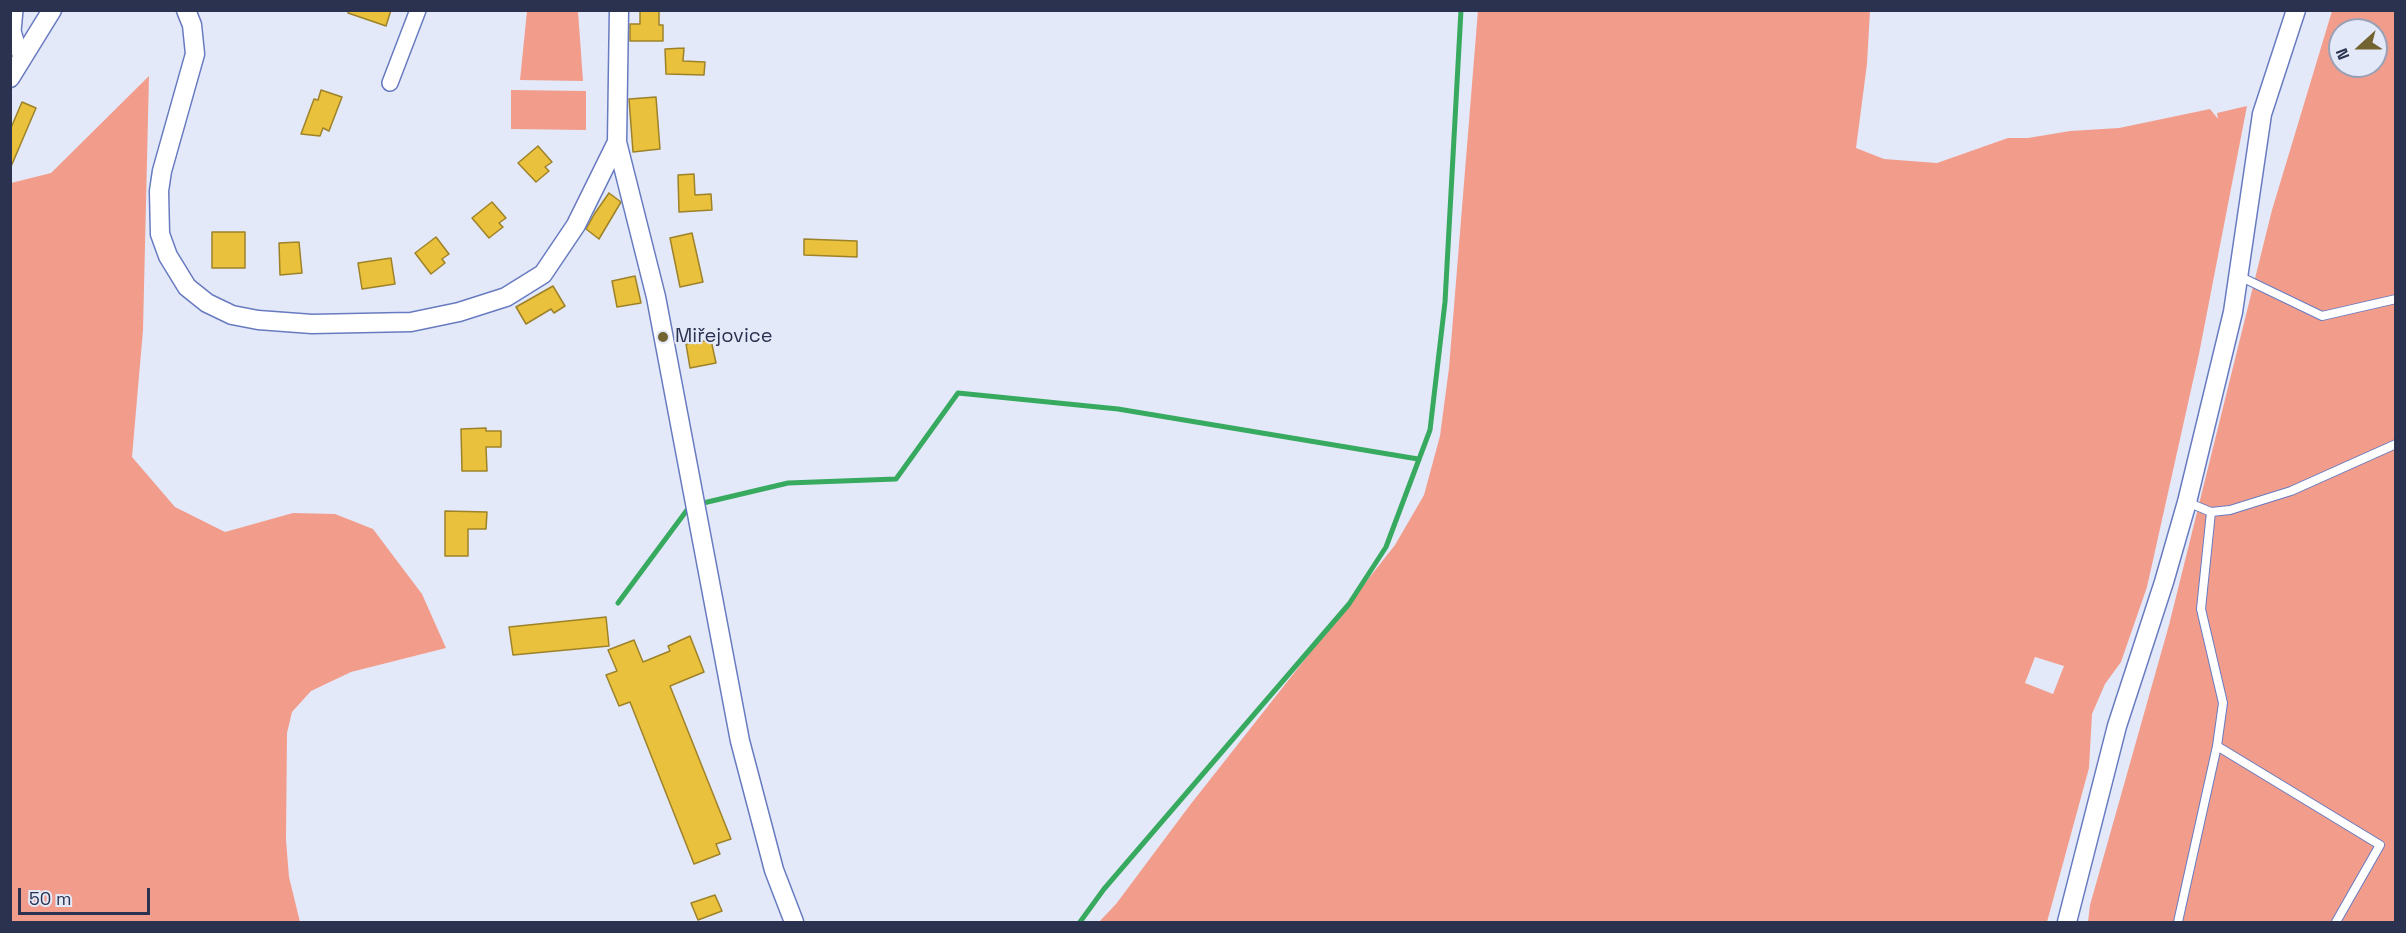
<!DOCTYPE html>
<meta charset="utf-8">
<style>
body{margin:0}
#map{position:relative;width:2406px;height:933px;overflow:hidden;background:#e4e9f9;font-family:"Space Grotesk",sans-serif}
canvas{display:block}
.frame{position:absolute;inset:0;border:12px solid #2a3250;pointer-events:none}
.north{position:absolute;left:2328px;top:18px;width:60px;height:60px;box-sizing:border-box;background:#e4e9f9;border:2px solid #9aa0b5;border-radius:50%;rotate:249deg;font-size:16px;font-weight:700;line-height:24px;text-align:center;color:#2a3250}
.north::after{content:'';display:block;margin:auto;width:21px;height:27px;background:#736331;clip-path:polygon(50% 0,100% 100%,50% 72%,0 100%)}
.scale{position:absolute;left:18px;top:888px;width:132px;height:27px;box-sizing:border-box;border:3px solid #2a3250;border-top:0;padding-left:8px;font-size:18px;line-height:21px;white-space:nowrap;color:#2a3250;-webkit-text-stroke:4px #e4e9f9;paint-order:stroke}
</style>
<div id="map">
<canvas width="2406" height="933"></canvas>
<div class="frame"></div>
<div class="north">N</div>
<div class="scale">50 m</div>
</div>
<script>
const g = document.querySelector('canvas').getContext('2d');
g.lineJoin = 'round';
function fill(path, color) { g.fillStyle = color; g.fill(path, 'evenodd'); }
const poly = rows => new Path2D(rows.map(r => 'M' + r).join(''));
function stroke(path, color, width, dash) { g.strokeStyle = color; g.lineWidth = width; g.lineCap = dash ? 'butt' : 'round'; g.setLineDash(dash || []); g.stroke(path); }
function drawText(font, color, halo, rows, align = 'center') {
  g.font = font + ' "Space Grotesk",sans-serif'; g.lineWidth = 4.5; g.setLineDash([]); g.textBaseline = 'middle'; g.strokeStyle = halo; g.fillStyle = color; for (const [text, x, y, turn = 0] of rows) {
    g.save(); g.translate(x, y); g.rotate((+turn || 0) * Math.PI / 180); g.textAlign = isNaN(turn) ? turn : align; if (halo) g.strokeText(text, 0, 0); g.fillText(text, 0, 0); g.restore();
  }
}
const green = poly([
 [1478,10,1870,11,1867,64,1856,148,1884,159,1937,163,2008,138,2028,138,2070,131,2119,128,2210,109,2218,119,2217,113,2247,106,2199,354,2147,587,2121,662,2105,684,2092,714,2089,768,2047,922,1099,922,1116,904,1190,805,1395,545,1424,495,1440,436,1449,368],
 [2035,657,2064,666,2053,694,2025,683],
 [527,11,578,11,583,81,520,80],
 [2332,11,2395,11,2395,922,2088,922,2090,905,2169,625,2272,210],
 [2340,30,2376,30,2376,66,2340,66],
 [149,76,143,330,132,457,175,507,225,532,293,513,335,514,373,529,422,594,446,648,351,672,311,691,292,712,287,733,286,840,289,877,300,922,11,922,11,183,51,173],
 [511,90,586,91,586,130,511,129]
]);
const stream = poly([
 [699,504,788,483,896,479,958,393,1118,409,1418,459],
 [618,603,690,506],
 [1080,922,1104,889,1349,604,1386,547,1430,430,1445,302,1461,10]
]);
const building = poly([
 [349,10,391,10,386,26,348,13,349,10],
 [640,10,659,11,659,25,663,25,663,41,630,41,630,24,640,24,640,10],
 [684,48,683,61,705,62,704,75,666,74,665,49,684,48],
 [321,90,342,97,329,131,323,128,320,136,301,134,314,99,318,100,321,90],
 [656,97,660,149,633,152,629,99,656,97],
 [22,102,36,108,10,169,10,130,22,102],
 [538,146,552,162,545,167,549,171,536,182,518,163,538,146],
 [694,174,695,195,711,194,712,210,679,212,678,175,694,174],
 [609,193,621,202,599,239,586,229,595,213,609,193],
 [492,202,506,218,499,223,503,227,489,238,472,218,492,202],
 [212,232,245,232,245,268,212,268,212,232],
 [692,233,703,282,680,287,670,238,692,233],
 [436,237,449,254,442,259,445,263,431,274,415,253,436,237],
 [804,239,857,241,857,257,804,255,804,239],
 [299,242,302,273,280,275,279,243,299,242],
 [391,258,395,284,362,289,358,263,391,258],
 [635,276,641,303,617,307,612,281,635,276],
 [553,286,565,306,554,313,551,309,526,324,516,307,553,286],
 [711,340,716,363,690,368,686,344,711,340],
 [486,428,486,431,501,431,501,447,486,447,487,471,462,471,461,429,486,428],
 [445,511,487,512,486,529,468,529,468,556,445,556,445,511],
 [606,617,609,646,513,655,509,627,606,617],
 [690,636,704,672,670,686,731,839,716,844,720,854,694,864,630,702,619,706,606,675,617,671,608,650,634,640,643,662,670,651,668,646,690,636],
 [715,895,722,911,698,920,691,903,715,895]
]);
const service = poly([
 [2239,276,2322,316,2396,299],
 [2187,502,2211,512,2230,510,2291,491,2396,444],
 [2217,746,2380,845,2336,922],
 [2178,922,2217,746,2223,703,2201,609,2211,512]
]);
const minor = poly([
 [15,10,13,31,22,61],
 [390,83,418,10]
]);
const tertiary = poly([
 [186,10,192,25,195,54,162,171,159,191,160,234,168,256,187,287,207,303,232,315,258,320,312,324,411,322,459,312,506,297,543,274,576,225,617,142],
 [619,10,617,142,656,297,740,741,774,870,794,922],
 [10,78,52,10],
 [2067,922,2117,726,2164,582,2187,502,2233,312,2262,114,2296,10]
]);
const markers = [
 [663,337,6,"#736331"]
];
const poiNames = [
 ["Miřejovice",675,337]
];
fill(green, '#f29d8c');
stroke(stream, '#37aa60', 5);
fill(building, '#e9c13c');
stroke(building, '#9d822a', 1.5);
stroke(service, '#687bc0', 10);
stroke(minor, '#687bc0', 18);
stroke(tertiary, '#687bc0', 21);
stroke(service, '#fff', 8);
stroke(minor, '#fff', 15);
stroke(tertiary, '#fff', 18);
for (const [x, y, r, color] of markers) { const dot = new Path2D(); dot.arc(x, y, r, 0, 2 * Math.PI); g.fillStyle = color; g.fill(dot); stroke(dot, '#e4e9f9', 2); }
drawText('20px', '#2a3250', '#e4e9f9', poiNames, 'left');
</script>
